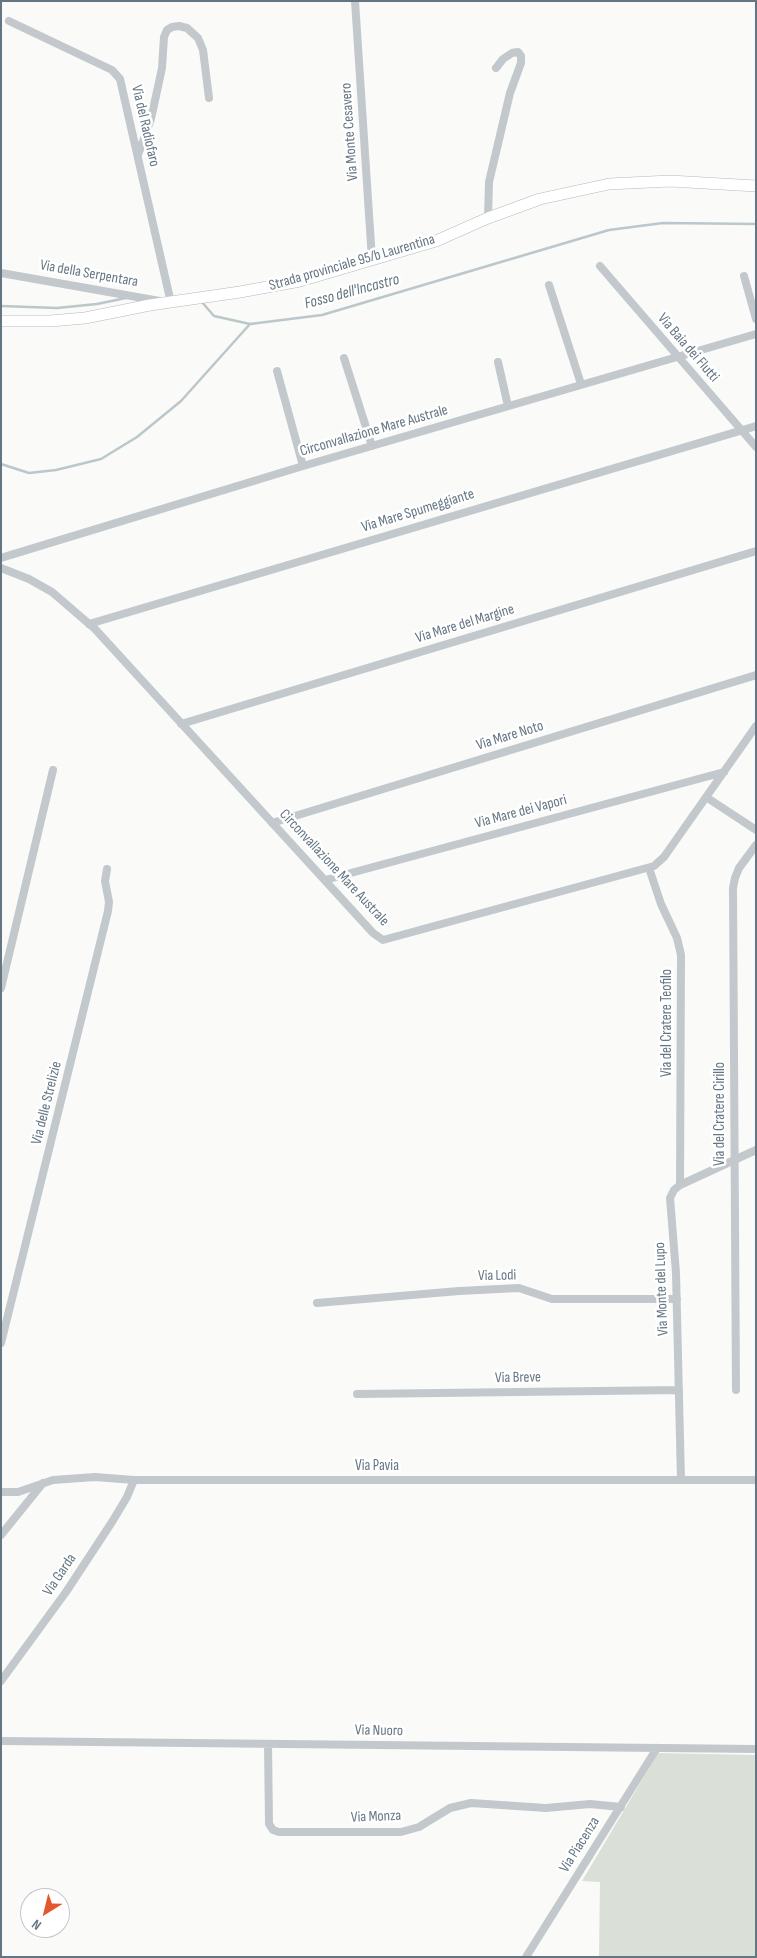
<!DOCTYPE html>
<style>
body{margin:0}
#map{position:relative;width:757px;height:1958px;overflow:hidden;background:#fafaf8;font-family:"Sofia Sans Condensed",sans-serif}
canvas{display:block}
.frame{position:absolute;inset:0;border:2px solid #657683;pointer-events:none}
.north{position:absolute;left:20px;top:1888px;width:50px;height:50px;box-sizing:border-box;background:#fff;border:1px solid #c1c8cd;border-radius:50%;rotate:216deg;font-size:14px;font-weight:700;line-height:20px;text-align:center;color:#657683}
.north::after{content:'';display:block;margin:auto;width:18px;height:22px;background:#e4572e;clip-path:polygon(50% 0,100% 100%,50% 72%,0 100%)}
</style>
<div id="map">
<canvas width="757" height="1958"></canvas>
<div class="frame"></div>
<div class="north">N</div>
</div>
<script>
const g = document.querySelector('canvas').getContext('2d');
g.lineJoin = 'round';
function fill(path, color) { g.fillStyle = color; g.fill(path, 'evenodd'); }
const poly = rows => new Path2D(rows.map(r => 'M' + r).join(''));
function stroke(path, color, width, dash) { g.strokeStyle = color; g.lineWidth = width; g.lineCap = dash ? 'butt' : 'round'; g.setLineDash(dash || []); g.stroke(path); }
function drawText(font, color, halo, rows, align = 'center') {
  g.font = font + ' "Sofia Sans Condensed",sans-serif'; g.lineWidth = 5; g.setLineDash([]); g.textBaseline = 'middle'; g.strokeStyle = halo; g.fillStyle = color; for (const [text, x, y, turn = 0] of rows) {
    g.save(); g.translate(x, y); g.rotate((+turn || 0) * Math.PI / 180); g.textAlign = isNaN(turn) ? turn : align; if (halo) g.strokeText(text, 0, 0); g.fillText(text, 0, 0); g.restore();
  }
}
const green = poly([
 [658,1753,756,1755,756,1957,599,1957,600,1882,582,1881]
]);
const stream = poly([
 [201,301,214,316,250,324],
 [1,306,57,308,97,304,126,298],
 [1,464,29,473,56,470,101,459,137,437,181,401,250,324,322,315,609,230,663,223,756,224]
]);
const street = poly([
 [355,1,372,260],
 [138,155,151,119,162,68,164,37,167,30,172,27,179,26,187,28,198,38,203,50,209,98],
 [488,218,489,182,510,93,521,63,521,56,518,52,512,53,503,59,496,68],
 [600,266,756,447],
 [1,273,171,303,120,79,112,70,9,21],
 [744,276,756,319],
 [549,285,581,384],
 [344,358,372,446],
 [498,362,508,406],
 [277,371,303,466],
 [1,558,303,466,756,334],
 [1,568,29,579,52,592,95,629,373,933,383,940,654,866,664,857,756,726],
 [89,624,756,426],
 [181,724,756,551],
 [706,797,756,830],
 [272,823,756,675],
 [649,868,661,904,677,938,681,955,680,1185],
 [325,880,724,772],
 [1,988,53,770],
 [317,1303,459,1291,519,1288,552,1299,677,1299],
 [1,1343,108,911,109,902,105,881,107,869],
 [736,1390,733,888,735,878,739,868,756,845],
 [357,1394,679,1390],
 [681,1480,676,1273,670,1198,674,1190,680,1185,756,1150],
 [1,1492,18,1492,53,1480,95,1477,134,1480,756,1480],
 [1,1535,43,1483],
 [1,1681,66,1592,112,1522,127,1497,134,1480],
 [1,1741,756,1749],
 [268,1744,269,1824,273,1830,279,1832,401,1832,419,1827,450,1808,471,1803,546,1808,590,1804,621,1807],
 [526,1957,657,1748]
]);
const secondary = poly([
 [1,321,50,321,85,318,150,305,240,292,300,281,436,241,488,218,540,199,609,184,670,181,756,186]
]);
const streetNames = [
 ["Via del Radiofaro",145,126,77],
 ["Via Monte Cesavero",350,132,-94],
 ["Strada provinciale 95/b Laurentina",352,263,-16],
 ["Via della Serpentara",89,274,10],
 ["Via Baia dei Flutti",688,348,49],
 ["Circonvallazione Mare Australe",374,431,-16],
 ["Via Mare Spumeggiante",418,511,-17],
 ["Via Mare del Margine",465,624,-17],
 ["Via Mare Noto",510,736,-17],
 ["Via Mare dei Vapori",521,812,-15],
 ["Circonvallazione Mare Australe",334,868,47],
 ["Via del Cratere Teofilo",667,1023,-90],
 ["Via delle Strelizie",47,1103,-76],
 ["Via del Cratere Cirillo",720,1114,-90],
 ["Via Lodi",497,1276,-1],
 ["Via Monte del Lupo",662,1289,-92],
 ["Via Breve",518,1378,-1],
 ["Via Pavia",377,1466],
 ["Via Garda",60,1575,-56],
 ["Via Nuoro",379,1731,1],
 ["Via Monza",376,1817,-2],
 ["Via Piacenza",580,1845,-58]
];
const waterNames = [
 ["Fosso dell'Incastro",352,292,-15]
];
fill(green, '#dadfd7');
stroke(stream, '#bbc7cb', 2.5);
stroke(secondary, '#b3babf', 12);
stroke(street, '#c3c8cc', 8);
stroke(secondary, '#fff', 11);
drawText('15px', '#657683', '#fff', streetNames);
drawText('italic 16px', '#60757c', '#fff', waterNames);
</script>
